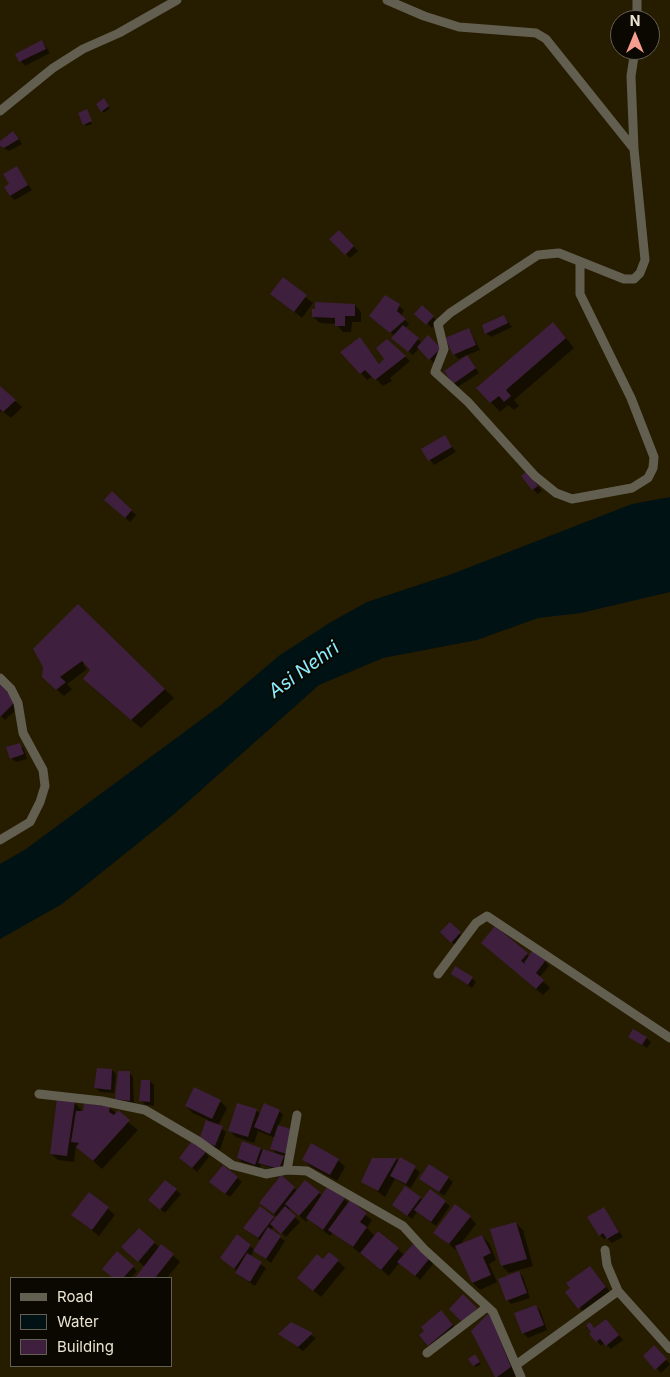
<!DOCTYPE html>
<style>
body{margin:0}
#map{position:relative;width:670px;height:1377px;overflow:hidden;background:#261c00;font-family:Inter,sans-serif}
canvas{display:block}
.legend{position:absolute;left:10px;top:1277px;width:162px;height:90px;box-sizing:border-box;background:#0b0701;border:1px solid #645f55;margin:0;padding:6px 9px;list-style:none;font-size:15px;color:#eae4d2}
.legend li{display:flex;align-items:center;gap:10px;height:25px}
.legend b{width:25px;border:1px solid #645f55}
.north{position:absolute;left:610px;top:10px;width:50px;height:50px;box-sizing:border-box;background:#0b0701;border:1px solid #645f55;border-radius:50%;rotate:0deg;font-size:14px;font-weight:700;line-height:20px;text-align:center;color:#eae4d2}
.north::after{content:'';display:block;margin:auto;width:18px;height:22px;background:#f59d8e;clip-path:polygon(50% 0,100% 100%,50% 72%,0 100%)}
</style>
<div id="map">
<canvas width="670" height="1377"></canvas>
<ul class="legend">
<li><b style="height:6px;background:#625e50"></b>Road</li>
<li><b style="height:14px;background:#011214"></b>Water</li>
<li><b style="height:14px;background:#3e1f3e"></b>Building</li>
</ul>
<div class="north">N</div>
</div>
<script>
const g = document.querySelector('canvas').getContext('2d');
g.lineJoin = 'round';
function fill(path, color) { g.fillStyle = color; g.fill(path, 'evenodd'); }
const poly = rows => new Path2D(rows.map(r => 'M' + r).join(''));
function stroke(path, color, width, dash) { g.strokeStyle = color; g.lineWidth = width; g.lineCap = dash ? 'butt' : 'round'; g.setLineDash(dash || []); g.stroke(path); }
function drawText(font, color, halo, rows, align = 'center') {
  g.font = font + ' Inter,sans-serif'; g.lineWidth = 4; g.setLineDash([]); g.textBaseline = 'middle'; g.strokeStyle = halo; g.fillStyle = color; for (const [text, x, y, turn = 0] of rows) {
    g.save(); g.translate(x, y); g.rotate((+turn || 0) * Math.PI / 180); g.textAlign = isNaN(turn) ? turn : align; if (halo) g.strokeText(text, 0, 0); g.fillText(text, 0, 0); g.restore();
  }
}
const water = poly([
 [670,497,670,592,581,613,538,618,477,640,383,658,319,685,173,815,96,877,62,904,0,939,0,864,26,849,221,705,280,655,331,622,367,602,452,574,632,504]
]);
const shadow = poly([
 [42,41,50,53,25,66,16,54],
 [105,102,110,108,104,113,102,111],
 [86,111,92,124,86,126,80,114],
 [18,137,22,144,9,151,0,146,0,142],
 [16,168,32,190,15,200,10,196,10,185],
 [339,231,358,251,350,258,331,239],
 [283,279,313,303,302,318,272,294],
 [386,296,404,310,401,316,409,324,405,328,422,343,428,337,445,353,434,363,419,348,413,355,397,342,395,336,370,316],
 [355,305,361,312,361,322,352,322,351,332,343,332,336,324,320,323,313,317],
 [422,307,437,321,432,328,416,313],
 [504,316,512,327,491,337,486,333],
 [469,329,480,350,458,359,454,354],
 [562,333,574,348,514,400,519,406,514,410,508,405,500,412,478,388],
 [360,338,380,365,386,359,387,340,410,361,390,378,392,381,383,386,373,376,367,380,361,373],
 [471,361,479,373,458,387,454,383],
 [0,388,22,407,11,418,2,411,0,412],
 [445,437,456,452,434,465,423,450],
 [523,476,531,477,542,491,537,494],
 [112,493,136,515,130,522,106,500],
 [78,606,174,698,141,728,93,688,92,670,85,663,83,664,87,669,67,684,72,689,64,696,50,684,44,666],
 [5,690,19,707,5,720,0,715],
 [20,745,24,749,27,759,16,762,11,758],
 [450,924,464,938,456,946,442,932],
 [495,928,530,957,545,961,549,966,539,978,550,988,543,995,489,949],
 [452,974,472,978,476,982,472,988],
 [630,1037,646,1038,651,1042,647,1048],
 [112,1070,116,1074,114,1093,100,1092,95,1087],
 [129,1072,133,1077,134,1105,121,1103,117,1098],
 [150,1081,154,1085,154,1106,145,1105,141,1100],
 [220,1101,227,1108,218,1126,226,1132,220,1150,205,1144,200,1140,208,1120,193,1113,186,1106],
 [74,1102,81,1109,81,1112,110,1108,138,1130,102,1169,76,1145,74,1162,58,1160,51,1154],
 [256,1110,260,1114,279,1111,283,1115,278,1127,293,1132,298,1136,291,1158,280,1154,287,1161,283,1173,261,1164,260,1168,242,1162,238,1158,261,1149,278,1155,272,1149,275,1138,258,1131,254,1143,236,1137,229,1130],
 [205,1152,209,1157,197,1172,185,1162],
 [303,1159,338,1160,345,1167,337,1181,310,1166],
 [373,1159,397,1159,399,1162,401,1159,420,1172,411,1188,395,1179,385,1197,363,1181],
 [281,1177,297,1191,319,1193,322,1196,344,1199,372,1220,367,1228,375,1236,398,1249,404,1255,429,1259,433,1264,420,1280,400,1262,389,1276,333,1232,330,1236,308,1219,306,1222,291,1208,288,1211,300,1222,286,1237,274,1226,271,1231,285,1241,271,1263,254,1251,250,1257,266,1268,255,1286,241,1277,236,1273,237,1271,221,1258,237,1236,255,1250,261,1241,249,1232,277,1217,261,1202],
 [237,1178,242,1182,230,1197,215,1186],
 [448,1178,453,1182,444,1196,420,1179],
 [165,1181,181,1194,165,1213,154,1204],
 [430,1191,450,1206,436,1226,417,1212,412,1219,398,1209,420,1198,423,1201],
 [89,1193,115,1215,99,1236,73,1215],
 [604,1208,623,1237,612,1243,607,1238,604,1239,600,1235],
 [470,1217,476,1224,459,1246,482,1236,489,1243,496,1260,489,1264,497,1282,480,1290,473,1283,457,1248,456,1250,435,1233],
 [516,1223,523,1230,533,1266,509,1273,502,1266],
 [139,1229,160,1248,173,1255,180,1262,167,1278,137,1278,145,1267,130,1254],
 [324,1261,338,1261,345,1268,321,1297,306,1284],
 [133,1267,137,1271,131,1278,114,1278,108,1273],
 [590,1267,612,1294,586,1315,567,1292],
 [519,1273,523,1277,530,1298,511,1304,507,1300],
 [535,1306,540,1310,547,1330,528,1338,523,1333],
 [448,1319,459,1332,435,1352,429,1345,426,1331],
 [495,1321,517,1374,514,1377,496,1377,472,1331],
 [292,1323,316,1338,303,1351,280,1334],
 [610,1325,623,1340,611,1349,604,1343,601,1346,597,1341,595,1329],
 [654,1347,670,1364,661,1373,644,1356],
 [477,1358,481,1364,476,1367,470,1359]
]);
const building = poly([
 [42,40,46,49,19,62,15,54],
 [104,98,109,106,101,112,96,104],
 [87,109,92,121,83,125,78,113],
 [13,131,19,139,4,148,0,146,0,141],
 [17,166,28,185,10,196,4,187,9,184,3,174],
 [339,230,354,246,345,255,329,239],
 [283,277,307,295,294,312,270,294],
 [385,295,400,304,397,311,406,319,390,333,369,316],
 [315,302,355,304,355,316,345,316,345,326,335,326,335,318,312,317,312,309,315,309],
 [422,305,434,316,426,325,414,314],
 [504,315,508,323,485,334,482,325],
 [553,322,566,338,506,390,511,396,504,402,499,396,490,403,476,388],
 [403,325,419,338,408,352,391,338],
 [469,328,476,345,453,355,445,338],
 [428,335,441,348,429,360,417,347],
 [360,337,379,364,384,359,376,348,387,339,406,356,375,380,365,370,360,374,340,352],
 [467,355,476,368,453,384,444,371],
 [0,386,16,400,3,412,0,409],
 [445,435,452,447,428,461,421,449],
 [527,471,538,486,532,490,521,476],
 [112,491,132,510,125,518,104,500],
 [78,604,165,689,131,720,83,679,90,670,82,661,60,677,66,682,56,690,42,677,43,667,33,649],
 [0,683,15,702,0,717],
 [20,743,24,754,10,759,6,747],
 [450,922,461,932,451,943,440,932],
 [495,926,528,953,521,961,527,966,524,963,532,951,546,960,536,973,544,980,536,989,481,943],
 [455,966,473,977,468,985,451,974],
 [633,1029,647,1037,642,1045,628,1037],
 [97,1068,112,1069,111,1090,94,1088],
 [118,1071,130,1071,130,1101,115,1099],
 [141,1080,150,1080,150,1102,139,1101],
 [194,1087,221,1100,212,1119,185,1106],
 [57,1098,75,1101,67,1156,50,1154],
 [84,1103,110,1107,109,1112,114,1115,118,1110,130,1120,93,1161,76,1147,79,1143,71,1142,76,1111,83,1111],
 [237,1103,257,1109,248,1137,228,1131],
 [264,1103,280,1110,270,1134,254,1127],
 [206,1120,223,1126,215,1146,199,1140],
 [278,1125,294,1130,287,1154,270,1149],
 [192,1141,206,1152,192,1168,179,1158],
 [242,1141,261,1148,255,1165,237,1158],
 [311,1143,339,1159,330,1175,302,1160],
 [263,1149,284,1156,279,1169,258,1163],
 [400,1157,416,1166,406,1184,390,1176],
 [372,1158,397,1158,378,1191,361,1182],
 [429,1164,449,1177,439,1192,419,1179],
 [223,1165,238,1177,225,1194,209,1182],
 [281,1175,295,1187,274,1214,259,1203],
 [165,1180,177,1189,160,1210,148,1200],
 [305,1180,320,1192,299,1216,285,1204],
 [405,1186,421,1197,407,1216,392,1205],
 [327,1187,345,1198,323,1230,306,1218],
 [430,1189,446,1201,431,1222,414,1210],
 [89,1192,109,1207,92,1230,71,1215],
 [350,1200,367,1213,360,1222,367,1227,353,1247,328,1230],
 [455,1204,471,1216,449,1244,433,1233],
 [260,1206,274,1217,258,1238,243,1228],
 [285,1206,296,1216,281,1234,270,1224],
 [604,1207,619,1232,607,1239,603,1233,599,1236,587,1217],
 [516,1222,527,1259,501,1266,490,1229],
 [268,1227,281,1236,266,1259,253,1251],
 [139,1228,155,1242,138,1262,121,1247],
 [378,1231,399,1248,381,1270,360,1253],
 [237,1234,251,1245,234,1269,220,1258],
 [482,1235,491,1253,483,1257,491,1275,472,1283,455,1246],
 [161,1244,174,1254,155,1278,135,1278],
 [413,1244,430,1258,415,1276,397,1262],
 [117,1251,134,1266,123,1278,113,1278,102,1269],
 [329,1252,339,1260,313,1291,297,1278,317,1254,323,1259],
 [247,1253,262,1262,250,1282,235,1273],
 [590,1266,606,1287,578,1309,565,1292,570,1288,566,1283],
 [519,1271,527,1293,506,1301,498,1279],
 [463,1294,477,1308,463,1323,449,1309],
 [536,1305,544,1325,522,1334,514,1313],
 [441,1310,453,1325,428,1346,419,1335,424,1331,421,1327],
 [489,1313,511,1367,497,1377,495,1377,471,1331],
 [606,1319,619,1335,606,1346,600,1339,596,1342,589,1334,591,1332,586,1325,590,1322,594,1328],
 [291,1322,313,1333,298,1347,278,1334],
 [654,1345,667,1359,655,1370,643,1356],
 [475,1354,480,1362,473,1366,468,1359]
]);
const minor = poly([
 [387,0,424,16,459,27,536,33,546,39,634,149],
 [637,20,637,0],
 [0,111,53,68,83,49,119,33,177,0],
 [580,262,580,294,631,398,654,457,653,468,648,478,632,488,572,499,556,493,535,476,468,402,435,372,444,349,438,324,450,313,538,255,559,253,624,279,634,279,640,273,645,260,634,149,631,76,635,50],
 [0,678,11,689,18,703,23,733,43,770,45,786,40,802,30,822,0,840],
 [438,974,476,923,487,916,670,1038],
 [39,1094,102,1101,145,1110,198,1141,232,1165,266,1174,287,1170,307,1171,403,1226,424,1249,493,1312,521,1377],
 [287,1170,297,1115],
 [618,1291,670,1349],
 [427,1353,487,1307],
 [516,1365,618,1291,607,1265,605,1250]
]);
const waterNames = [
 ["Asi Nehri",304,670,-36]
];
fill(water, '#011214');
fill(shadow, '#0007');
fill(building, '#3e1f3e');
stroke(minor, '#625e50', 9);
drawText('italic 19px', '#89edfd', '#0b0701', waterNames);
</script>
